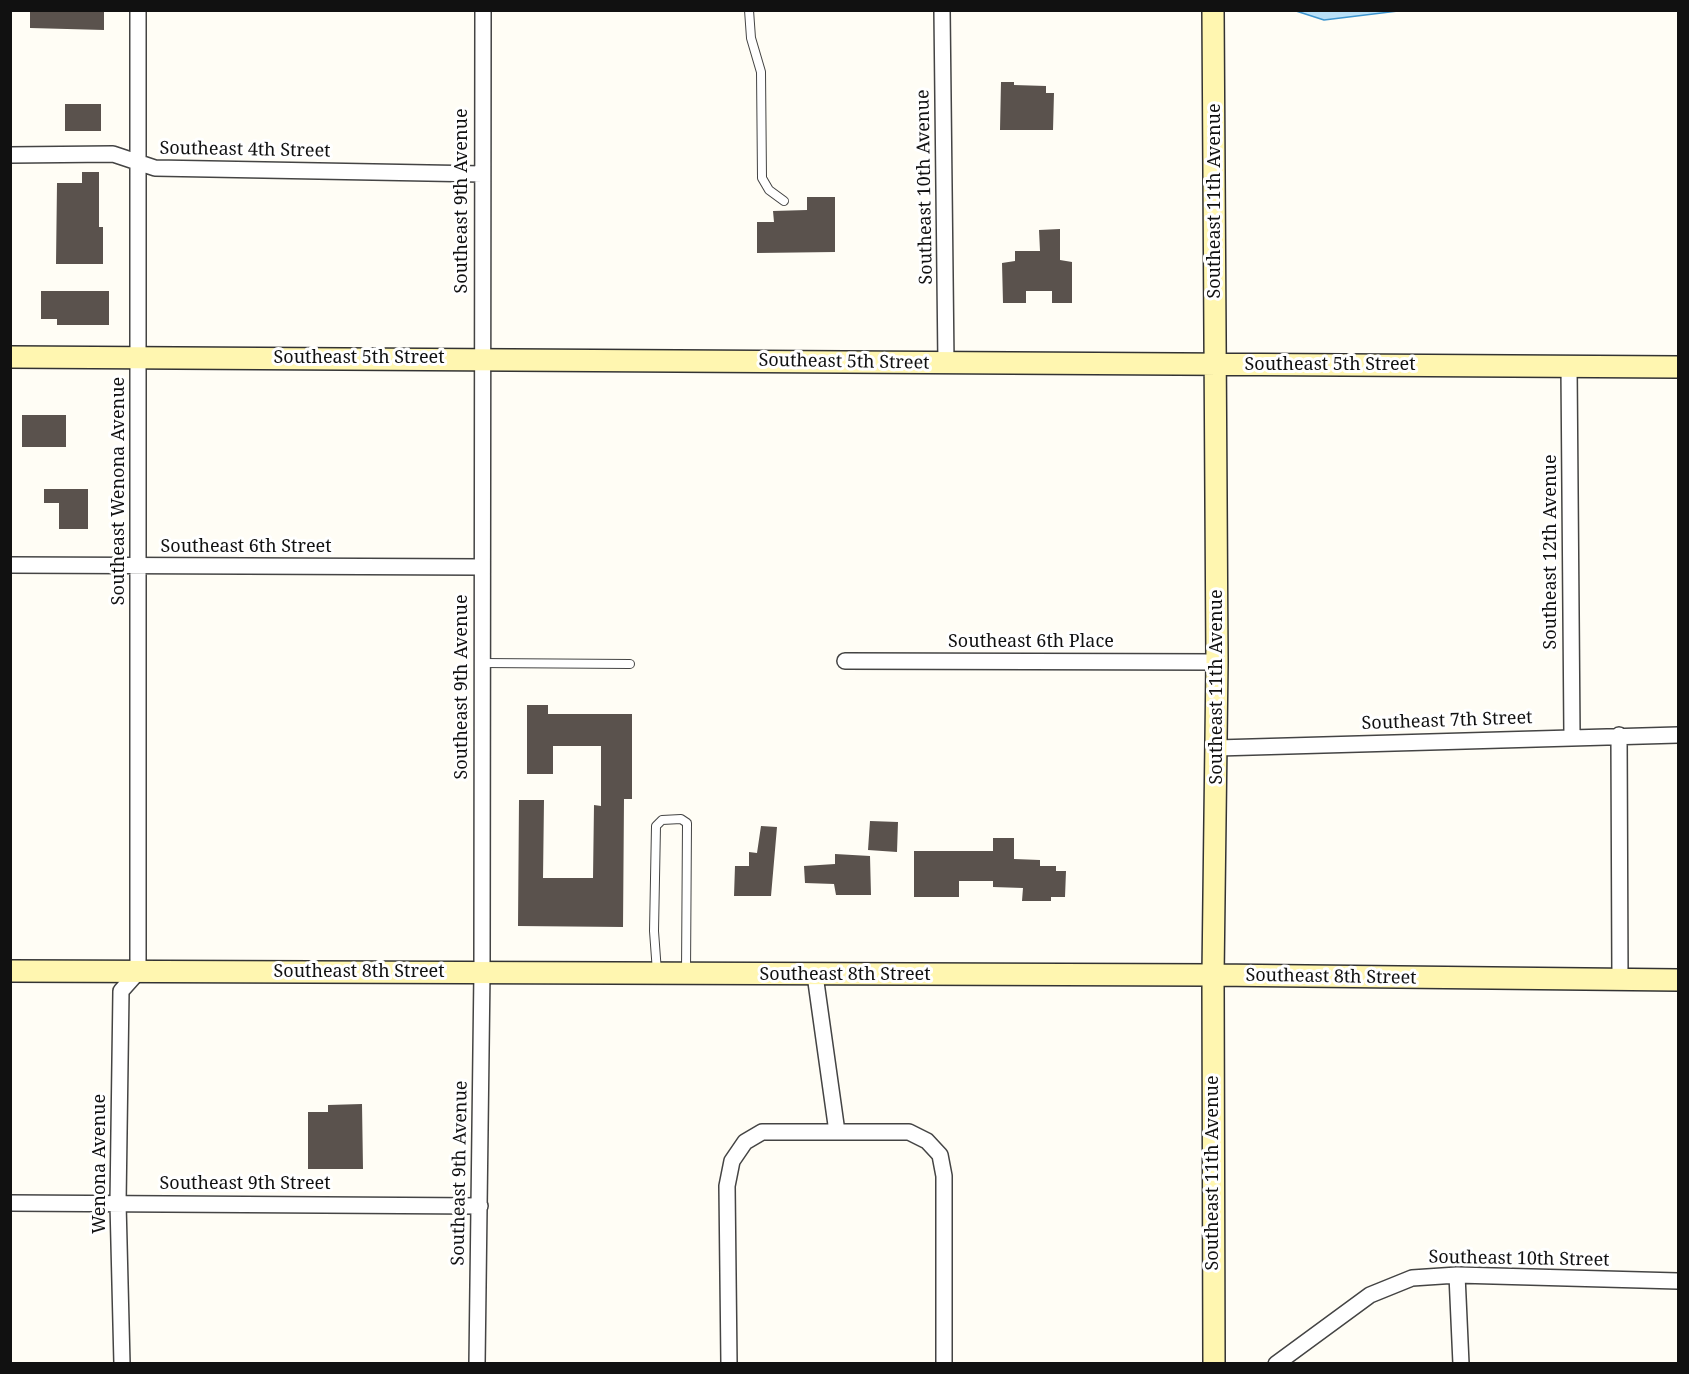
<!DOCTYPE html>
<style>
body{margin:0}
#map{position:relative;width:1689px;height:1374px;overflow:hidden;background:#fffdf5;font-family:"Noto Serif",serif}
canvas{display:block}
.frame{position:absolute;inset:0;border:12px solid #111;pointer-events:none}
</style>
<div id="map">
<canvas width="1689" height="1374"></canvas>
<div class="frame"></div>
</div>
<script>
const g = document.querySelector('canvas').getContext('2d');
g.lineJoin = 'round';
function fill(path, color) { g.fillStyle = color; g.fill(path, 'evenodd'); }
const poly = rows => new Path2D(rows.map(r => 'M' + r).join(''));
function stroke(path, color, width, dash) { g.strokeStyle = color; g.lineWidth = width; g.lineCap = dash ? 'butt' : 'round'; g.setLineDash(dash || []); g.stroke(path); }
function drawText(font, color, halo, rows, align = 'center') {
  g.font = font + ' "Noto Serif",serif'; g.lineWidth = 6; g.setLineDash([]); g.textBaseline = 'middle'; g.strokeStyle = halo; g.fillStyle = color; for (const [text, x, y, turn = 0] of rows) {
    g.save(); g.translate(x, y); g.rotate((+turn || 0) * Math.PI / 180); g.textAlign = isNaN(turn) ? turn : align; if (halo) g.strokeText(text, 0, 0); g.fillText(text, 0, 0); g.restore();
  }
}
const water = poly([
 [1296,11,1398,11,1324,20,1296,11]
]);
const building = poly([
 [30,10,104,10,104,30,30,28],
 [1001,82,1014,82,1014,85,1046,86,1046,93,1054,93,1053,130,1000,130],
 [65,104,101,104,101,131,65,131],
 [82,172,99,172,99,227,103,227,103,264,56,264,57,183,82,183],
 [807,197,835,197,835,252,757,253,757,222,774,222,773,211,807,210],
 [1060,229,1060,260,1072,262,1072,303,1052,303,1052,291,1026,291,1026,303,1003,303,1002,263,1015,261,1015,251,1040,251,1039,230],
 [41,291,109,291,109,325,57,325,57,319,41,319],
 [22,415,66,415,66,447,22,447],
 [44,489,88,489,88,529,59,529,59,503,44,503],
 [527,705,548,705,548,714,632,714,632,799,624,799,623,927,518,926,519,800,544,800,543,878,593,878,594,805,601,806,601,746,553,746,553,774,527,774],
 [870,821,898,822,897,852,868,850],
 [761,826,777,827,771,896,734,896,735,866,749,866,749,852,757,853],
 [993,838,1014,838,1014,859,1040,860,1040,866,1056,866,1056,871,1066,871,1065,897,1051,897,1051,901,1022,901,1023,888,993,887,993,881,959,881,959,897,914,897,914,851,993,851],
 [835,854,870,856,871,895,836,895,834,884,805,883,804,866,835,864],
 [362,1104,363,1169,308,1169,308,1112,328,1112,328,1105]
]);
const lane = poly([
 [749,10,751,38,761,72,762,178,769,190,784,201],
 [482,663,630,664],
 [657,972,654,931,656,826,662,820,681,819,687,823,686,972]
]);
const street = poly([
 [942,10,946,364],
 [10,155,113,154,155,168,482,174],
 [1569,367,1572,736],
 [10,565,481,567],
 [845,661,1217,662],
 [1619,735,1620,981],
 [1217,748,1678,735],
 [815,975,837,1132,909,1132,927,1141,940,1155,944,1176,944,1364],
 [10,1203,480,1206],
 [1457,1275,1461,1364],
 [122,1364,118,1203,121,991,138,972,138,10],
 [477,1364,482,972,483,10],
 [729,1364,727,1186,732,1161,745,1142,762,1132,837,1132],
 [1276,1364,1370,1295,1412,1278,1457,1275,1678,1281]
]);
const secondary = poly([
 [1213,10,1217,662,1213,975,1214,1364],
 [10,357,1678,367],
 [10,971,1213,975,1678,980]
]);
const streetNames = [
 ["Southeast 4th Street",245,150,1],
 ["Southeast 10th Avenue",925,187,-91],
 ["Southeast 9th Avenue",462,201,-90],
 ["Southeast 11th Avenue",1215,201,-90],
 ["Southeast 5th Street",359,358],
 ["Southeast 5th Street",844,362,1],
 ["Southeast 5th Street",1330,365],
 ["Southeast Wenona Avenue",119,491,-90],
 ["Southeast 6th Street",246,547],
 ["Southeast 12th Avenue",1551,552,-90],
 ["Southeast 6th Place",1031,642],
 ["Southeast 9th Avenue",462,687,-90],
 ["Southeast 11th Avenue",1217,687,-90],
 ["Southeast 7th Street",1447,721,-2],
 ["Southeast 8th Street",359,972],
 ["Southeast 8th Street",845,975],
 ["Southeast 8th Street",1331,977,1],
 ["Wenona Avenue",100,1164,-90],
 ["Southeast 9th Avenue",460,1173,-89],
 ["Southeast 11th Avenue",1213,1173,-90],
 ["Southeast 9th Street",245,1184],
 ["Southeast 10th Street",1519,1259,1]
];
fill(water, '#b9e0f7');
stroke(water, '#3f96cf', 1.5);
fill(building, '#5a524d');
stroke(lane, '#444', 10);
stroke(street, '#444', 18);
stroke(secondary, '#333', 24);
stroke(lane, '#fff', 8);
stroke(street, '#fff', 15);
stroke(secondary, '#fff6b0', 21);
drawText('18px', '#111', '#fff', streetNames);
</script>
